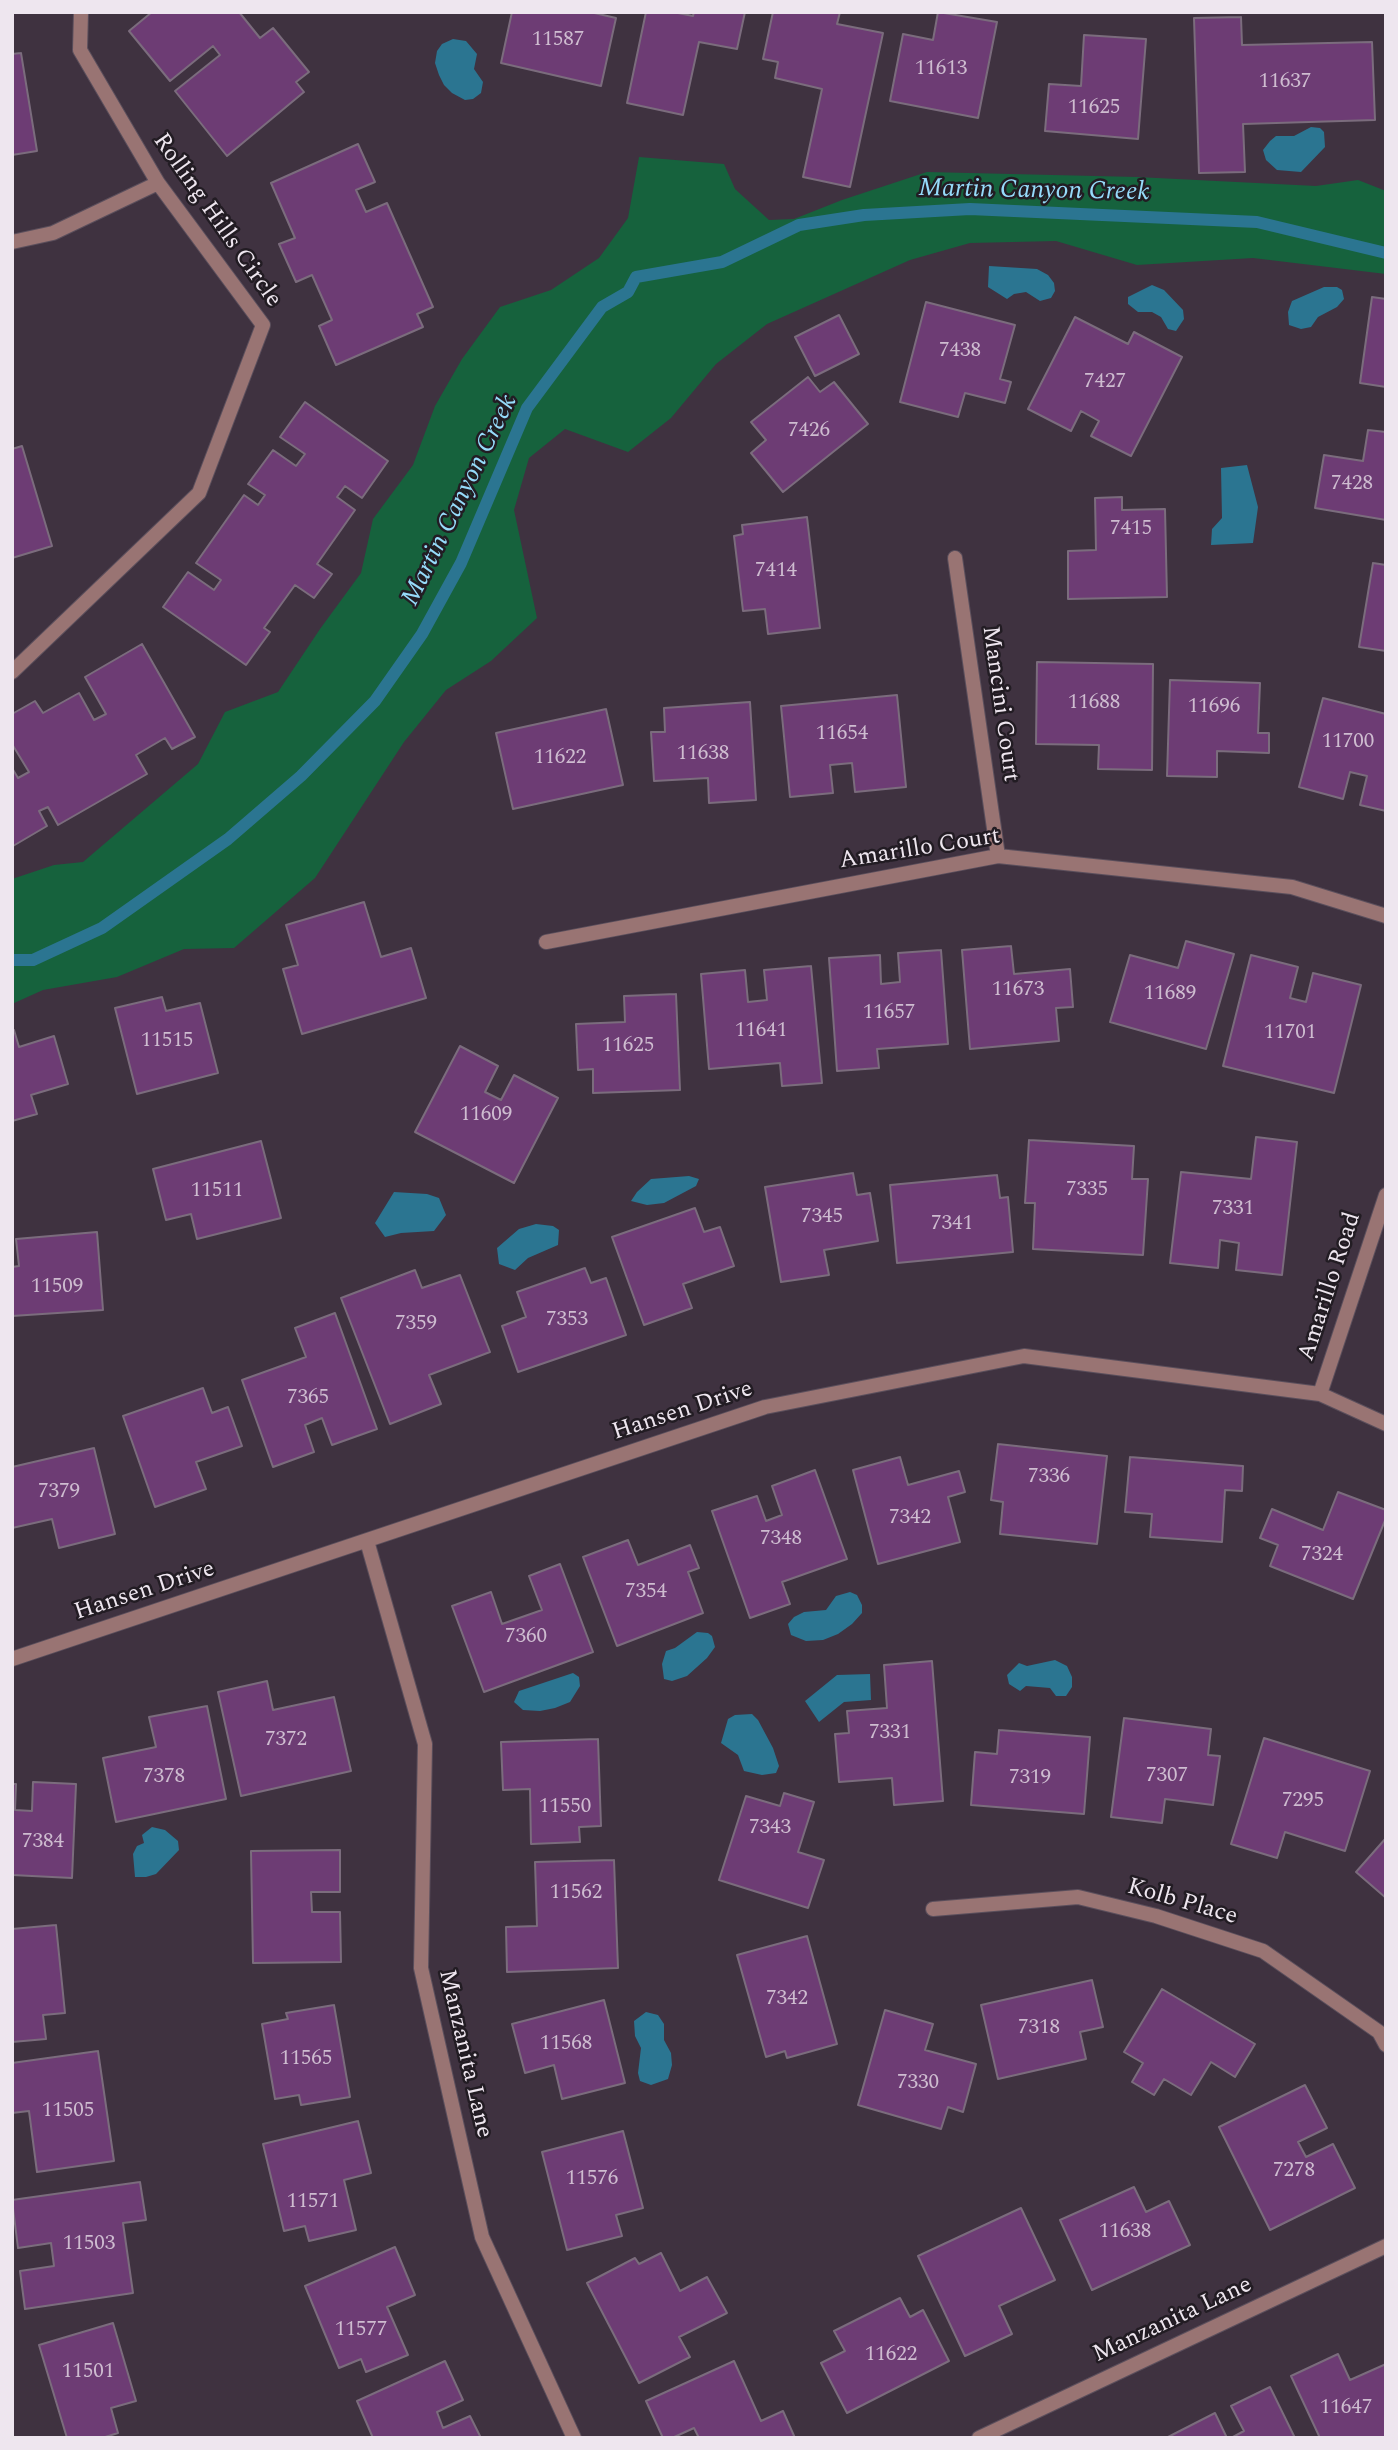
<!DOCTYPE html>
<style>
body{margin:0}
#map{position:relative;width:1398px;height:2450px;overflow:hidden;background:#3f3240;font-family:Spectral,serif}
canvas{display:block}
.frame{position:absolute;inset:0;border:14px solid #eee6ef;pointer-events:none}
</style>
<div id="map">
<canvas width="1398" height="2450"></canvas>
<div class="frame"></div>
</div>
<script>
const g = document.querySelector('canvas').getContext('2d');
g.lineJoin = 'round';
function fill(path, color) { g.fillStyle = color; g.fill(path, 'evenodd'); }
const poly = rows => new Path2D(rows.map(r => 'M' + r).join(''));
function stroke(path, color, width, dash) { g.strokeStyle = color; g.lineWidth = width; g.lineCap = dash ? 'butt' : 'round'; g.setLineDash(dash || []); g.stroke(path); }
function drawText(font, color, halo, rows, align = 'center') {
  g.font = font + ' Spectral,serif'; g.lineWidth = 5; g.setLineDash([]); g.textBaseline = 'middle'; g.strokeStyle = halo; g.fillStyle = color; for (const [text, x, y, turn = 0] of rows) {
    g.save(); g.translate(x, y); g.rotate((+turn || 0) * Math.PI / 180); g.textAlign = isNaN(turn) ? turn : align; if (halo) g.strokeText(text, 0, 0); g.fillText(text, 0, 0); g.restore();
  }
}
const green = poly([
 [639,157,724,164,735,189,769,220,794,219,842,200,927,172,1137,177,1316,186,1358,180,1386,191,1386,274,1253,258,1137,265,1056,241,970,243,910,260,767,324,716,364,671,418,628,452,565,429,529,458,514,510,537,618,491,661,446,690,404,742,315,878,234,948,184,949,117,977,43,990,12,1004,12,879,54,865,83,862,198,764,225,712,278,692,320,629,361,573,373,519,413,465,435,406,462,359,500,307,551,290,599,258,628,218]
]);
const water = poly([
 [453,39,466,41,477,54,474,69,483,82,481,93,473,99,465,100,452,93,444,85,439,75,435,63,437,51,442,44],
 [1311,127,1320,128,1324,132,1325,147,1301,172,1277,170,1266,160,1263,150,1270,141,1276,136,1294,136],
 [989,266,1037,269,1048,275,1054,283,1055,291,1051,298,1040,301,1026,292,1014,294,1007,299,988,287],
 [1152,285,1164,290,1183,310,1184,319,1176,331,1168,329,1161,317,1152,312,1138,312,1128,304,1128,297],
 [1324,287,1337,287,1342,290,1344,299,1337,307,1318,317,1311,327,1301,329,1289,325,1288,312,1292,301],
 [1247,465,1258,507,1253,543,1211,545,1212,529,1222,518,1221,468],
 [689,1176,699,1179,696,1186,664,1203,647,1205,631,1201,637,1192,651,1179],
 [394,1192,427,1194,439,1198,446,1215,434,1231,401,1233,385,1237,375,1223],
 [536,1224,553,1226,559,1230,558,1245,528,1258,515,1270,499,1264,497,1248,519,1229],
 [850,1592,857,1595,862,1605,862,1613,852,1624,838,1634,823,1640,806,1641,791,1635,788,1624,794,1617,804,1612,826,1610,836,1596],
 [697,1632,708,1633,712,1636,715,1647,707,1658,687,1676,672,1681,664,1679,662,1664,666,1651,675,1648],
 [1055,1660,1067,1666,1072,1677,1072,1687,1066,1696,1056,1696,1050,1688,1026,1686,1020,1691,1009,1684,1007,1675,1019,1663,1027,1666],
 [573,1673,579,1677,580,1686,570,1702,555,1708,540,1711,523,1710,514,1702,519,1691],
 [870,1674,871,1700,844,1702,819,1722,805,1701,837,1675],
 [752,1714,758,1720,773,1748,779,1766,776,1773,762,1775,744,1771,738,1755,721,1743,728,1719,735,1715],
 [152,1827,165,1830,178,1841,179,1850,156,1874,146,1877,135,1877,133,1854,137,1846,144,1843,142,1835],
 [646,2012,658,2015,664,2024,664,2040,671,2053,672,2065,668,2079,651,2085,640,2081,638,2073,641,2048,635,2036,634,2021]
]);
const stream = poly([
 [12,960,33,960,102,928,228,839,301,776,375,701,422,634,461,563,527,408,602,307,628,292,636,277,722,262,799,225,864,215,970,209,1257,222,1386,253]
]);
const building = poly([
 [152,12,239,12,260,38,273,28,309,72,296,82,304,92,227,156,175,91,220,55,213,46,170,81,129,31,152,12],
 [512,12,590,12,616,18,601,86,501,63,512,12],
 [646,12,673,12,693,16,694,12,745,12,737,49,699,42,683,115,627,103,646,12],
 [773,12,840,12,837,24,883,33,850,187,803,177,822,89,775,78,778,62,763,59,773,12],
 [938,12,997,22,978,118,890,101,903,34,933,40,938,12],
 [1241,17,1242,45,1372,42,1375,120,1243,124,1245,172,1199,173,1194,18,1241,17],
 [1084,35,1146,39,1138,139,1045,131,1049,84,1081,86,1084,35],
 [21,53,37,151,12,155,12,54,21,53],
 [358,144,375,182,356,190,366,212,387,203,433,307,417,314,423,327,336,365,319,326,332,320,312,275,296,282,279,244,295,238,271,183,358,144],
 [1372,297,1386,299,1386,387,1360,383,1372,297],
 [926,302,1015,325,1000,379,1011,382,1005,403,965,393,958,417,900,402,926,302],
 [839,315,859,354,815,376,795,337,839,315],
 [1075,317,1128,344,1134,332,1182,357,1131,456,1091,436,1099,421,1081,411,1071,431,1028,409,1075,317],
 [808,377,820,392,834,382,868,424,783,492,751,453,766,440,751,422,808,377],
 [305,402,388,461,362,498,345,486,337,497,355,510,317,564,332,574,314,598,295,585,264,628,270,632,246,665,163,607,188,572,214,590,221,580,196,563,244,495,258,505,265,495,248,484,273,450,296,466,305,454,280,437,305,402],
 [1368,430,1386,432,1386,520,1315,508,1324,455,1363,461,1368,430],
 [22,446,52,546,12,558,12,449,22,446],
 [1122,497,1122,510,1165,509,1167,597,1068,599,1068,551,1096,550,1095,498,1122,497],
 [807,517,820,628,768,634,765,609,743,611,734,536,743,534,742,525,807,517],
 [1373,563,1386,565,1386,651,1359,647,1373,563],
 [142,644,195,737,172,749,165,738,136,755,147,774,58,825,48,807,39,811,47,826,13,846,12,768,18,778,29,772,12,744,12,714,35,701,43,713,79,693,94,720,106,714,85,677,142,644],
 [1037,662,1153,664,1152,770,1098,769,1099,745,1036,744,1037,662],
 [1170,680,1260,683,1258,733,1269,733,1269,753,1217,751,1217,777,1167,776,1170,680],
 [897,695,906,787,855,792,852,763,830,765,833,793,790,797,781,706,897,695],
 [1323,698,1386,714,1386,811,1360,805,1367,776,1350,772,1343,799,1299,787,1323,698],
 [750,702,756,800,709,803,708,778,654,781,651,732,665,732,664,708,750,702],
 [606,709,623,785,513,809,496,733,606,709],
 [364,902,381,957,411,948,426,998,302,1034,283,969,298,965,286,925,364,902],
 [1186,941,1234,954,1206,1049,1110,1022,1130,955,1178,968,1186,941],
 [1011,946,1014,974,1070,969,1073,1007,1056,1008,1059,1041,970,1049,962,950,1011,946],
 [941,950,948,1044,877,1049,879,1068,837,1071,829,958,880,955,881,984,900,982,898,953,941,950],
 [1251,955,1298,967,1290,998,1306,1002,1313,973,1361,985,1334,1093,1223,1066,1251,955],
 [811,966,822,1083,782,1086,780,1063,709,1069,701,974,745,970,748,1002,767,1000,764,970,811,966],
 [676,994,680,1090,593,1093,593,1069,578,1070,576,1024,625,1022,624,996,676,994],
 [162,997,166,1011,200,1003,218,1073,137,1094,115,1008,162,997],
 [14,1030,19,1047,54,1036,68,1084,31,1095,37,1114,12,1121,12,1031,14,1030],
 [460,1046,498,1066,485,1092,501,1100,514,1075,558,1098,514,1183,415,1132,460,1046],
 [1256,1137,1297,1142,1282,1275,1236,1270,1239,1243,1220,1240,1218,1268,1170,1263,1181,1172,1251,1179,1256,1137],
 [1029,1140,1134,1146,1132,1179,1148,1179,1143,1255,1033,1249,1035,1203,1025,1203,1029,1140],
 [261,1141,281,1218,197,1239,191,1214,166,1220,153,1169,261,1141],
 [853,1173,857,1195,870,1193,878,1241,824,1250,829,1275,781,1282,765,1187,853,1173],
 [997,1175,1000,1198,1008,1197,1013,1252,897,1263,890,1185,997,1175],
 [695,1208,704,1232,720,1227,734,1266,683,1284,692,1308,644,1325,612,1237,695,1208],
 [97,1232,103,1310,12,1316,12,1267,19,1266,16,1239,97,1232],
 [585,1268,591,1283,606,1278,626,1335,518,1372,502,1326,526,1317,517,1292,585,1268],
 [415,1270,422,1288,460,1275,490,1352,429,1375,441,1404,390,1424,341,1298,415,1270],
 [335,1313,377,1429,332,1445,322,1418,305,1425,314,1452,273,1467,242,1380,306,1357,295,1328,335,1313],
 [203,1388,212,1413,228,1407,242,1446,196,1462,206,1489,155,1507,123,1416,203,1388],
 [998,1444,1107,1456,1097,1544,1000,1534,1003,1502,991,1500,998,1444],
 [94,1448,115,1534,59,1548,52,1519,12,1528,12,1467,94,1448],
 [900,1457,908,1485,959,1471,965,1492,948,1497,960,1542,878,1564,853,1470,900,1457],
 [1130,1457,1243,1466,1242,1491,1225,1490,1222,1542,1150,1537,1152,1514,1125,1512,1130,1457],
 [815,1470,847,1559,782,1582,790,1604,750,1618,712,1511,757,1496,766,1521,782,1515,772,1486,815,1470],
 [1338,1492,1386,1510,1386,1518,1353,1599,1270,1566,1278,1545,1260,1538,1272,1509,1323,1530,1338,1492],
 [628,1540,638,1565,690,1545,699,1568,688,1572,703,1613,617,1646,583,1557,628,1540],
 [560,1564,593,1652,484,1692,452,1606,491,1592,502,1624,542,1610,529,1576,560,1564],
 [932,1661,943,1801,894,1805,892,1778,839,1782,835,1734,849,1733,847,1711,887,1708,884,1665,932,1661],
 [267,1681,273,1710,334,1697,351,1771,241,1796,218,1692,267,1681],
 [207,1706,226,1799,116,1822,103,1758,156,1747,149,1717,207,1706],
 [1124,1718,1211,1729,1208,1755,1220,1756,1213,1805,1165,1799,1162,1823,1111,1817,1124,1718],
 [999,1730,1090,1737,1084,1814,971,1805,975,1752,997,1754,999,1730],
 [1264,1738,1370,1771,1345,1851,1285,1832,1277,1858,1231,1844,1264,1738],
 [598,1739,601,1826,579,1827,580,1842,531,1844,530,1789,503,1790,501,1742,598,1739],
 [33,1782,76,1784,72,1878,12,1875,12,1784,16,1784,15,1810,32,1811,33,1782],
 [784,1793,814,1802,798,1852,824,1860,808,1908,719,1880,746,1796,780,1806,784,1793],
 [1386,1838,1386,1898,1356,1872,1386,1838],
 [340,1850,340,1892,311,1892,312,1912,340,1912,341,1962,253,1963,251,1851,340,1850],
 [614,1860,618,1968,507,1972,506,1927,537,1926,535,1862,614,1860],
 [56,1925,65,2013,43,2015,46,2039,12,2042,12,1929,56,1925],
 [807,1936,837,2044,787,2058,785,2051,766,2057,737,1955,807,1936],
 [1092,1980,1103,2027,1080,2032,1086,2059,998,2079,981,2005,1092,1980],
 [1162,1989,1255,2044,1235,2077,1211,2062,1191,2095,1164,2079,1154,2095,1132,2082,1143,2063,1124,2052,1162,1989],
 [604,2000,625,2083,562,2099,554,2065,525,2073,512,2024,604,2000],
 [334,2005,350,2097,301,2105,299,2095,275,2099,262,2024,288,2019,286,2013,334,2005],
 [885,2010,933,2024,925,2050,976,2064,963,2112,948,2107,941,2129,858,2105,885,2010],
 [98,2051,114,2161,37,2172,29,2111,12,2113,12,2063,98,2051],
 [1305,2085,1327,2128,1298,2142,1306,2157,1333,2144,1355,2188,1270,2230,1219,2127,1305,2085],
 [358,2121,371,2173,344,2180,356,2230,309,2241,305,2226,284,2231,263,2144,358,2121],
 [623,2131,643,2208,616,2215,622,2236,567,2250,542,2152,623,2131],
 [140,2182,146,2220,123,2223,133,2293,25,2309,20,2271,54,2266,51,2243,18,2248,12,2200,140,2182],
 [1134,2187,1146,2212,1169,2201,1190,2245,1092,2290,1060,2220,1134,2187],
 [1021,2208,1055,2280,999,2306,1012,2334,965,2356,918,2256,1021,2208],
 [395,2247,415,2295,387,2307,408,2355,366,2372,361,2359,339,2368,305,2286,395,2247],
 [661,2253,680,2291,707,2277,727,2313,679,2337,690,2357,639,2383,587,2283,635,2258,639,2264,661,2253],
 [900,2298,910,2317,923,2310,949,2361,847,2413,821,2363,845,2351,834,2331,900,2298],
 [113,2323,136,2401,111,2408,118,2433,102,2438,67,2438,39,2345,113,2323],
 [1338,2354,1350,2380,1386,2364,1386,2438,1320,2438,1291,2376,1338,2354],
 [445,2361,463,2400,437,2412,443,2428,470,2416,481,2438,373,2438,357,2401,445,2361],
 [734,2361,761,2421,783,2411,795,2438,699,2438,694,2428,672,2438,663,2438,646,2401,734,2361],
 [1270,2387,1295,2438,1231,2438,1244,2431,1231,2406,1270,2387],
 [1215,2413,1227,2438,1168,2437,1215,2413]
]);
const street = poly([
 [12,242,53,233,158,183],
 [955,558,998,856],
 [12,672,199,493,263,325,158,183,80,50,81,12],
 [546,942,998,856,1292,887,1386,916],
 [1320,1394,1386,1195],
 [367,1541,425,1744,421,1968,482,2237,574,2438],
 [12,1659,765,1407,1024,1356,1320,1394,1386,1424],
 [933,1909,1078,1897,1156,1916,1263,1951,1379,2032,1386,2045],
 [979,2438,1386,2246]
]);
const numberNames = [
 ["11587",558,41],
 ["11613",941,70],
 ["11637",1285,83],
 ["11625",1094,109],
 ["7438",960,352],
 ["7427",1105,383],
 ["7426",809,432],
 ["7428",1352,485],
 ["7415",1131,530],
 ["7414",776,572],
 ["11688",1094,704],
 ["11696",1214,708],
 ["11654",842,735],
 ["11700",1348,743],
 ["11638",703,755],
 ["11622",560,759],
 ["11673",1018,991],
 ["11689",1170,995],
 ["11657",889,1014],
 ["11641",761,1032],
 ["11701",1290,1034],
 ["11515",167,1042],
 ["11625",628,1047],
 ["11609",486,1116],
 ["7335",1087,1191],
 ["11511",217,1192],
 ["7331",1233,1210],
 ["7345",822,1218],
 ["7341",952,1225],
 ["11509",57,1288],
 ["7353",567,1321],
 ["7359",416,1325],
 ["7365",308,1399],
 ["7336",1049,1478],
 ["7379",59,1493],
 ["7342",910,1519],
 ["7348",781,1540],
 ["7324",1322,1556],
 ["7354",646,1593],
 ["7360",526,1638],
 ["7331",890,1734],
 ["7372",286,1741],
 ["7307",1167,1777],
 ["7378",164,1778],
 ["7319",1030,1779],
 ["7295",1303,1802],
 ["11550",565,1808],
 ["7343",770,1829],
 ["7384",43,1843],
 ["11562",576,1894],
 ["7342",787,2000],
 ["7318",1039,2029],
 ["11568",566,2045],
 ["11565",306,2060],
 ["7330",918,2084],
 ["11505",68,2112],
 ["7278",1294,2172],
 ["11576",592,2180],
 ["11571",313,2203],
 ["11638",1125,2233],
 ["11503",89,2245],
 ["11577",361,2331],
 ["11622",891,2356],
 ["11501",88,2373],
 ["11647",1346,2409]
];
const streetNames = [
 ["Rolling Hills Circle",216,221,55],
 ["Mancini Court",999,704,82],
 ["Amarillo Court",920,850,-9],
 ["Amarillo Road",1331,1287,-72],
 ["Hansen Drive",683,1412,-18],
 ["Hansen Drive",145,1592,-18],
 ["Kolb Place",1182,1903,16],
 ["Manzanita Lane",464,2054,77],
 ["Manzanita Lane",1173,2321,-25]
];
const waterNames = [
 ["Martin Canyon Creek",1034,192,1],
 ["Martin Canyon Creek",461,501,-64]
];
fill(green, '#16623d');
fill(water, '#2b7591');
stroke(stream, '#2b7591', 12);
fill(building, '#6d3c74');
stroke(building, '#7b6c7d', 2);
stroke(street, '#5b4f5c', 16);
stroke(street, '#997473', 14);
drawText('21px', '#cebcd0', null, numberNames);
drawText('24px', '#eee6ef', '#221c23', streetNames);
drawText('italic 26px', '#96dbfa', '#221c23', waterNames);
</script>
